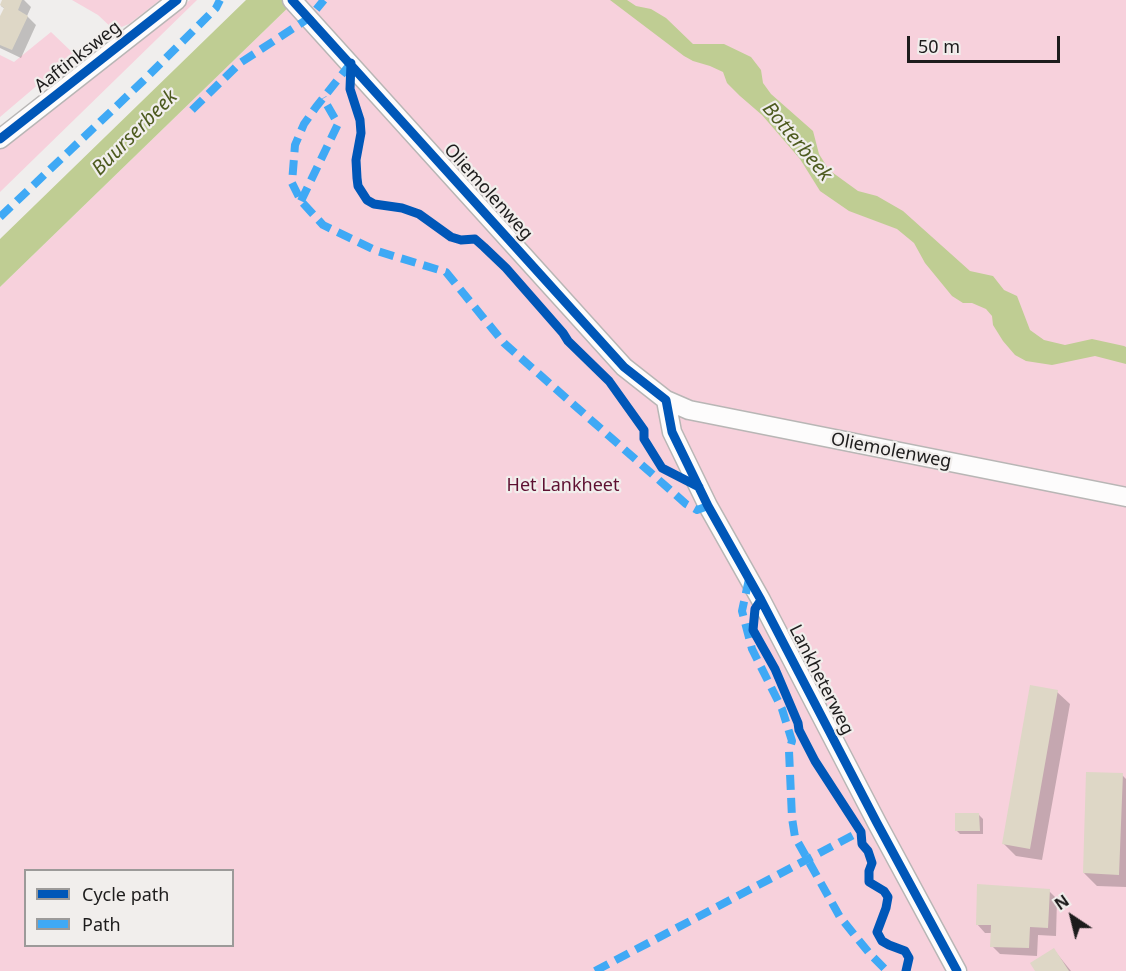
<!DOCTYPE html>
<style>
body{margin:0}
#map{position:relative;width:1126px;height:971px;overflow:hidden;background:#f0eeed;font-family:"Noto Sans",sans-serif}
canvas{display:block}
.legend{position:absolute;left:24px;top:869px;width:210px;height:78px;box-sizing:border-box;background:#f1eeec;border:2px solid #9c9a99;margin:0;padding:8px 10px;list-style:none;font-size:18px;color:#1d1c1c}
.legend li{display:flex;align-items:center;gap:12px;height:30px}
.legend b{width:30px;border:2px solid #9c9a99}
.north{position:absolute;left:1042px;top:887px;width:60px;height:60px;-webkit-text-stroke:4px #f1eeec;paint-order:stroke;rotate:325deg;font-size:16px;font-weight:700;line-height:24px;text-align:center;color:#1d1c1c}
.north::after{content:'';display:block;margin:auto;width:21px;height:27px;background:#1d1c1c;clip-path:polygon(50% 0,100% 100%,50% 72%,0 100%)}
.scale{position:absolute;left:907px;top:36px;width:153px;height:27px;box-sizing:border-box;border:3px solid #1d1c1c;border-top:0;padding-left:8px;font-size:18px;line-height:21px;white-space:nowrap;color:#1d1c1c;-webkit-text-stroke:4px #f1eeec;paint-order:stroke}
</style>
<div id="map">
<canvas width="1126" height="971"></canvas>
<ul class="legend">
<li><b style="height:8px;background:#0057b8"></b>Cycle path</li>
<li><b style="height:8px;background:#3fa9f5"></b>Path</li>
</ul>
<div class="north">N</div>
<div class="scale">50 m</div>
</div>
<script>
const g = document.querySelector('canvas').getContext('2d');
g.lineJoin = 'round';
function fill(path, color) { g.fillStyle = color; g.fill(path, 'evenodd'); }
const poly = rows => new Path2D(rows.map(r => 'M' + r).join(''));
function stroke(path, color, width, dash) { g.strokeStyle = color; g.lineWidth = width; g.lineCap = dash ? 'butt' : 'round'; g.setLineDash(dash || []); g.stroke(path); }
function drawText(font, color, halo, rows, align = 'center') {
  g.font = font + ' "Noto Sans",sans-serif'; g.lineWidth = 4.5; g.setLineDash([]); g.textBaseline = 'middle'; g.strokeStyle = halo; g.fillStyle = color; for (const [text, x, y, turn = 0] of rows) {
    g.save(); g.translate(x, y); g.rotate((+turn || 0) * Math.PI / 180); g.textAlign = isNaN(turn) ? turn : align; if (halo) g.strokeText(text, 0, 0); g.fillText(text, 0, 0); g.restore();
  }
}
const green = poly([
 [72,0,160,0,129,24,114,30,98,15],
 [190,0,197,0,0,192,0,148],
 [296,0,1126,0,1126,971,0,971,0,287],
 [26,870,232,870,232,946,26,946],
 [51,32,74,54,0,117,0,55,14,62]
]);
const water = poly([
 [246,0,296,0,0,287,0,239],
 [610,0,627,0,636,6,651,9,666,18,693,44,724,44,751,57,761,70,763,83,771,94,813,131,819,154,829,170,858,191,877,196,903,211,970,271,993,276,1004,290,1017,296,1030,330,1044,340,1065,345,1092,339,1124,346,1126,347,1126,364,1095,356,1052,365,1026,361,1015,355,1003,341,993,325,992,316,986,309,972,303,963,303,952,296,925,263,914,243,897,229,849,211,820,191,800,159,762,115,740,96,727,83,723,72,710,66,693,61,684,56]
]);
const shadow = poly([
 [4,0,24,0,31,7,27,16,36,25,21,58,0,48,0,19,5,9,1,6],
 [1057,692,1070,704,1042,860,1016,856,1003,843],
 [1122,775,1126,779,1126,887,1097,886,1084,873],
 [979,815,983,819,983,834,960,834,956,830],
 [1049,891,1057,899,1056,936,1038,935,1037,956,1000,954,992,946,992,933,985,933,977,924],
 [1054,950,1071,971,1037,971]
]);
const building = poly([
 [2,0,22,0,18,10,28,16,12,50,0,45,0,16,4,8,0,5],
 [1030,685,1058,690,1030,849,1002,844],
 [1086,772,1123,773,1119,875,1083,873],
 [955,813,979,813,980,831,955,831],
 [977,884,1050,889,1048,928,1030,927,1029,948,990,947,991,925,976,925],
 [1054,948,1069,971,1035,971,1030,963]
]);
const minor = poly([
 [292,0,624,367,666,400,689,410,1126,497],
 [0,139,177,0],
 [666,400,672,432,708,506,761,600,877,823,957,971]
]);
const quiet = poly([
 [351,63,316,107,304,124,295,145,292,183,301,201,323,225,377,251,446,272,504,343,686,504,697,510,708,506],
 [192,110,240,63,309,18,324,0],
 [301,201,338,124,323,98],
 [0,217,143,81,216,8,220,0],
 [749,579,742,611,752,649,782,709,792,741,789,751,792,818,795,837,840,917,870,954,887,971],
 [595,971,863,830]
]);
const cycleway = poly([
 [292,0,624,367,666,400,672,432,708,506,761,600,877,823,957,971],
 [351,63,350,89,360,120,361,133,356,160,357,178,358,186,367,200,374,204,402,208,419,214,451,237,461,240,475,239,484,247,506,268,563,333,568,341,609,381,644,430,644,439,662,468,699,487],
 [0,139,177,0],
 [761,600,755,609,753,630,775,669,798,723,799,730,815,761,861,832,862,844,868,851,872,863,869,871,869,882,884,891,888,897,886,908,877,932,882,941,889,945,905,951,909,958,906,971]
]);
const streetNames = [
 ["Aaftinksweg",78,57,-38],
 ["Oliemolenweg",488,192,48],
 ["Oliemolenweg",891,451,11],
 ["Lankheterweg",821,680,63]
];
const parkNames = [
 ["Het Lankheet",563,486]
];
const waterNames = [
 ["Buurserbeek",135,133,-45],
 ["Botterbeek",797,142,50]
];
fill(green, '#f7d1dc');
fill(water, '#bfcd93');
fill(shadow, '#0003');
fill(building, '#ded7c6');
stroke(minor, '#b8b6b5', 21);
stroke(minor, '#fdfcfc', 18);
stroke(quiet, '#3fa9f5', 8, [15, 8]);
stroke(cycleway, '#0057b8', 9);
drawText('18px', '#1d1c1c', '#f1eeec', streetNames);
drawText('18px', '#5e1132', '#f1eeec', parkNames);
drawText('italic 20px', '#4d5b1f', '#f1eeec', waterNames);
</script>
